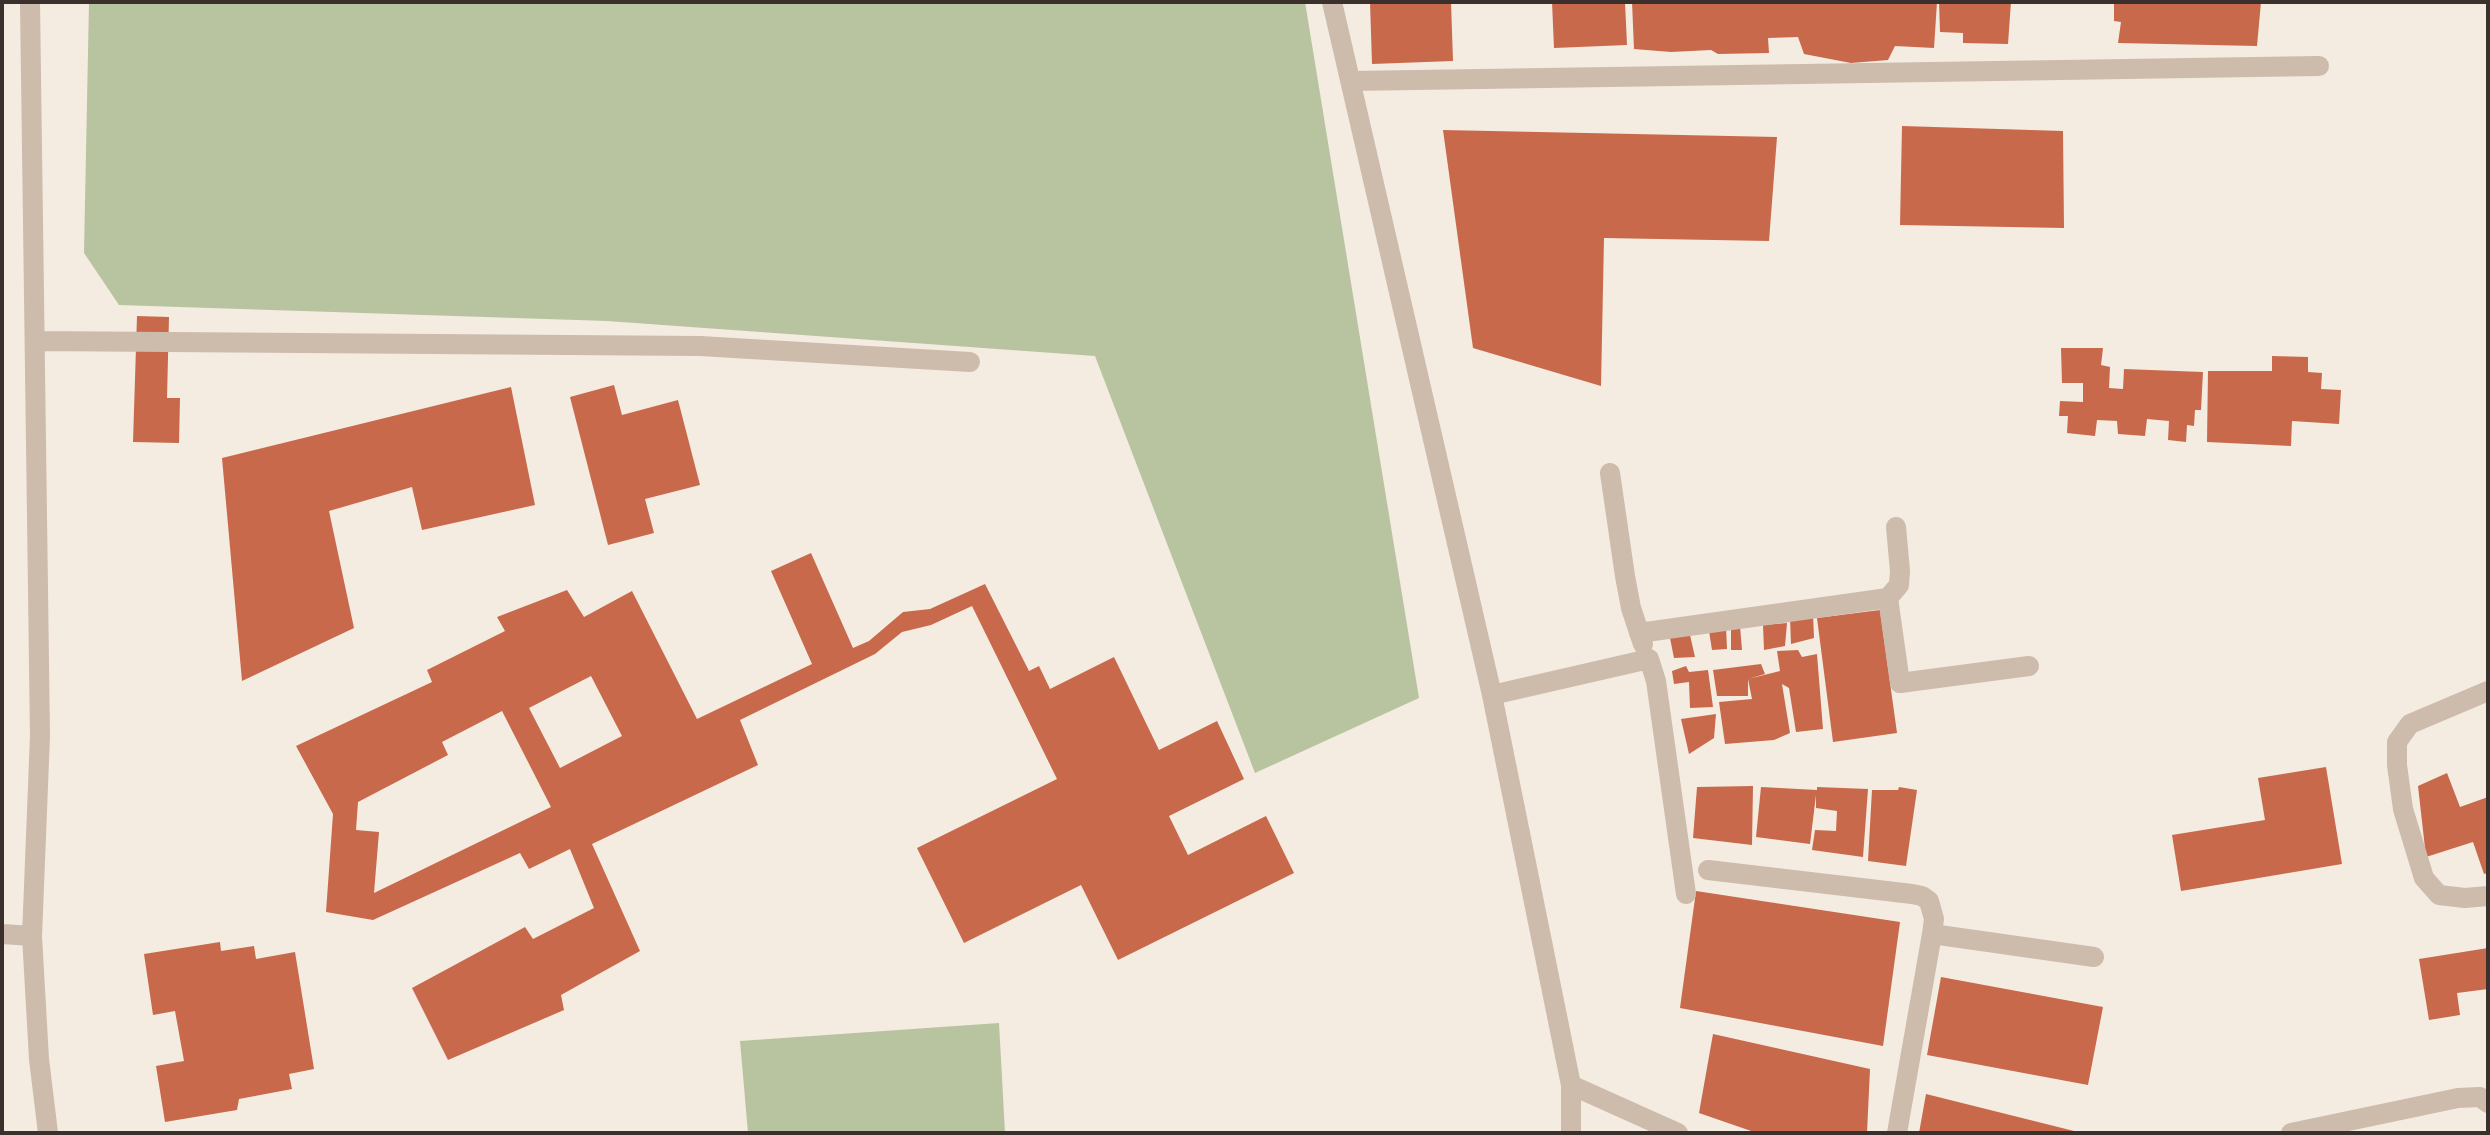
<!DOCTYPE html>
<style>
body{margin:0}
#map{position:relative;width:2490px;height:1135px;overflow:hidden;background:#f4ebe1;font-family:"Titillium Web",sans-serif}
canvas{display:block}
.frame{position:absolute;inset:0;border:4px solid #3b302b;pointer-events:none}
</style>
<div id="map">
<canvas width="2490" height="1135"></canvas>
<div class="frame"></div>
</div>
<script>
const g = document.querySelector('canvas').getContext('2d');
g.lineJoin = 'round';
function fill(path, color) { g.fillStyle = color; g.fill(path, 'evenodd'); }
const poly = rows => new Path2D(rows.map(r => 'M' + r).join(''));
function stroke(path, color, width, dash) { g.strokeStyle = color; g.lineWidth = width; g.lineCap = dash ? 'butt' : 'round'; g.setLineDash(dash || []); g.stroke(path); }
const green = poly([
 [89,2,1305,2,1419,698,1255,773,1095,356,607,321,119,305,84,253],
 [999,1023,1005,1133,748,1133,740,1041]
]);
const building = poly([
 [1370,2,1451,2,1453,61,1372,64],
 [1552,2,1625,2,1627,45,1554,48],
 [1632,2,1937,2,1934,48,1895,46,1888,60,1851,63,1804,54,1798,37,1768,38,1769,53,1718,54,1711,50,1671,52,1634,49],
 [1939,2,2011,2,2008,44,1963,43,1963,33,1940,32],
 [2114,2,2261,2,2257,46,2118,43,2121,22,2114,21],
 [1902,126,2063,131,2064,228,1900,225],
 [1443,130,1777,137,1769,241,1604,238,1601,386,1473,348],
 [137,316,169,317,167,398,180,398,179,443,133,442],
 [2061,348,2103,348,2101,365,2110,367,2109,388,2123,389,2124,369,2203,372,2201,410,2195,410,2194,426,2187,425,2186,442,2168,440,2169,421,2147,419,2145,436,2118,434,2117,421,2097,420,2095,436,2067,433,2068,416,2059,416,2060,401,2083,402,2083,383,2062,383],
 [2272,356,2308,357,2308,372,2322,373,2321,389,2341,390,2339,424,2292,421,2291,446,2207,442,2208,371,2272,371],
 [614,385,622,415,678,400,700,485,645,499,654,533,608,545,570,397],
 [511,387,535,505,422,530,412,487,329,511,354,628,242,681,222,458],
 [811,553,853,648,869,641,903,612,930,609,985,584,1029,671,1039,666,1050,689,1114,657,1159,750,1217,721,1244,779,1169,816,1188,855,1266,816,1294,873,1118,960,1081,885,964,943,917,848,1057,779,972,606,931,625,902,632,875,654,740,720,758,765,592,844,640,951,561,995,564,1010,448,1060,412,988,525,927,533,939,594,908,570,849,529,869,520,853,373,920,326,912,333,814,296,746,432,682,427,670,505,631,497,617,567,590,584,617,632,591,697,719,812,664,771,571],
 [591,676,622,736,560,768,529,708],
 [502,711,551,807,374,893,379,832,356,830,358,802,448,755,442,742],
 [1880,610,1897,733,1833,742,1817,618],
 [1813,613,1814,638,1791,644,1790,617],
 [1787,623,1785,646,1764,650,1763,625],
 [1731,626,1740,626,1742,650,1731,650],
 [1726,627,1727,649,1712,650,1709,631],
 [1690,635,1695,657,1674,658,1670,638],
 [1798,650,1802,657,1817,654,1823,729,1796,732,1789,688,1782,684,1790,733,1774,740,1725,744,1719,702,1752,699,1748,679,1780,671,1777,651],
 [1761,664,1765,674,1748,679,1748,696,1717,696,1713,670],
 [1686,666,1689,672,1708,670,1713,707,1690,708,1689,682,1674,684,1672,671],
 [1716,714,1714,738,1689,754,1681,719],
 [2326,767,2342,864,2181,891,2172,835,2265,820,2258,778],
 [2447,773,2460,807,2488,797,2488,873,2484,874,2473,842,2426,857,2418,786],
 [1753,786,1752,845,1693,838,1697,787],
 [1761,787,1817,790,1817,787,1868,789,1863,857,1812,850,1815,830,1836,831,1837,811,1816,808,1816,795,1810,844,1756,837],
 [1899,787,1917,790,1906,866,1868,861,1872,790,1898,790],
 [1696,891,1900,922,1883,1046,1680,1008],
 [220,942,221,951,254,946,256,959,295,952,314,1069,289,1074,292,1089,239,1099,237,1110,165,1122,156,1066,184,1061,175,1011,153,1015,144,954],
 [2488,948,2488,989,2457,993,2460,1015,2429,1020,2419,959],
 [1941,977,2103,1007,2088,1085,1927,1055],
 [1713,1034,1870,1069,1867,1133,1757,1133,1699,1113],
 [1926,1094,2078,1132,2078,1133,1919,1133]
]);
const lane = poly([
 [1351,81,2319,66],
 [1888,598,1899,585,1900,571,1896,527],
 [1900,683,2029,666]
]);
const street = poly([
 [30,2,40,736,32,936,39,1059,48,1133],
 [1332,2,1492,695,1571,1085,1571,1133],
 [35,341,700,346,970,362],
 [1610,473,1625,576,1631,608,1643,644],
 [1639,633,1888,598,1900,683],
 [2488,691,2410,724,2397,742,2397,765,2403,809,2424,878,2439,895,2465,898,2488,896],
 [1492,695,1649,659,1656,681,1686,894],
 [1708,870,1912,894,1922,896,1929,901,1934,919,1932,934,1897,1133],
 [2,934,32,936],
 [1932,934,2094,957],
 [1571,1085,1678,1133],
 [2291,1133,2458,1098,2480,1097,2488,1103]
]);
fill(green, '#b8c4a0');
fill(building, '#c8694b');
stroke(lane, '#cdbbac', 20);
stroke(street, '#cdbbac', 20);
</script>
